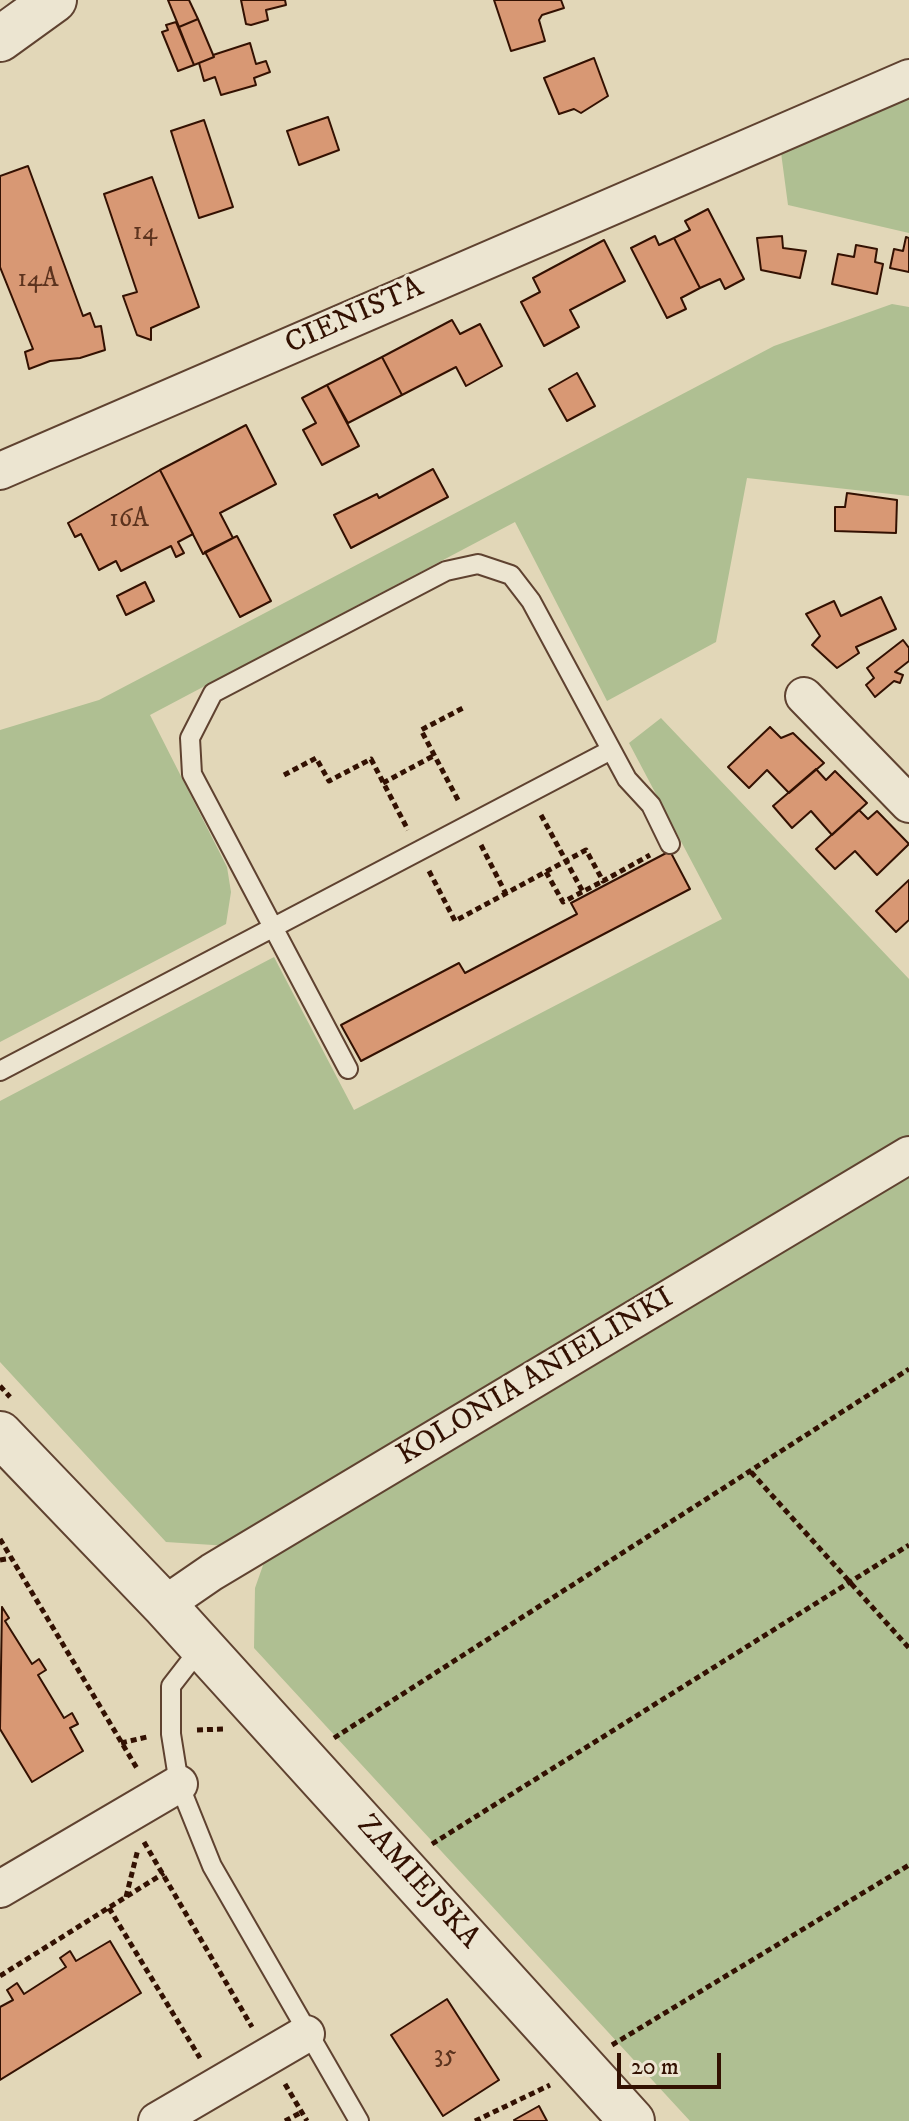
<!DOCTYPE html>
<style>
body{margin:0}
#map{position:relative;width:909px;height:2121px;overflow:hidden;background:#e2d7b8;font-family:"IM FELL DW Pica",serif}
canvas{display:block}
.scale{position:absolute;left:617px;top:2053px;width:104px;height:36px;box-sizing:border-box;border:4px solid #331102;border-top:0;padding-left:10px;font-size:24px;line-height:28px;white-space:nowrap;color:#331102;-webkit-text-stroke:6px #ece5d1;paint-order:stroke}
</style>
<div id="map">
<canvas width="909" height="2121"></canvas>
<div class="scale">20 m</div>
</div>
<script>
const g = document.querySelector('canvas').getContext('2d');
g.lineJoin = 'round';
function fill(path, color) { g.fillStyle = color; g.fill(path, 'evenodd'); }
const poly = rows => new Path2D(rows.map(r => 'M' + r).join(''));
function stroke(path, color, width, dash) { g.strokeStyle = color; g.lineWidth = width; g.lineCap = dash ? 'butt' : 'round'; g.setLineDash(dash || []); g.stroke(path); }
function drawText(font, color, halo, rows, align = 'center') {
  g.font = font + ' "IM FELL DW Pica",serif'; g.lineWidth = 6; g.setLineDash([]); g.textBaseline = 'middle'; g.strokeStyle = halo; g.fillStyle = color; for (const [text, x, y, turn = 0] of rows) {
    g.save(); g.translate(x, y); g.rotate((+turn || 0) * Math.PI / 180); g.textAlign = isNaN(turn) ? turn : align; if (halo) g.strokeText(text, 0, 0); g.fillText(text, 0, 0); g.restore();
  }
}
const green = poly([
 [909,88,909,233,788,205,780,145],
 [892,304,909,307,909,496,747,478,716,642,607,701,515,522,150,715,227,867,231,892,226,924,0,1042,0,730,99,700,774,346],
 [661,718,909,979,909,1139,229,1546,166,1542,0,1362,0,1101,274,957,354,1110,722,919,629,743],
 [909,1172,909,2121,690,2121,254,1648,255,1588,267,1554]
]);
const building = poly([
 [168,0,189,0,198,19,179,27,168,0],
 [241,0,285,0,286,5,266,10,268,20,251,25,246,24,241,0],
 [494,0,561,0,564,8,542,15,539,20,545,41,511,51,494,0],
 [198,19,214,57,194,65,179,27,198,19],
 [176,22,194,65,178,71,162,32,168,30,166,25,176,22],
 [250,43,256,64,266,61,270,72,254,78,256,85,221,95,215,77,204,81,199,63,214,57,213,55,250,43],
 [594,58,608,96,581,113,574,109,559,114,544,78,594,58],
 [328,117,339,150,299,165,287,131,328,117],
 [204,120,233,207,199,218,171,131,204,120],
 [28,166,83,316,90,313,95,327,101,326,105,350,80,358,50,361,29,369,25,352,33,349,0,267,0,176,28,166],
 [152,177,199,307,151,328,151,340,137,335,123,296,137,292,104,194,152,177],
 [708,209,744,279,725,289,720,279,700,288,674,238,690,230,685,221,708,209],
 [655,236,659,245,674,238,700,288,681,298,686,309,667,318,631,248,655,236],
 [782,236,783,248,806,251,800,278,761,270,757,238,782,236],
 [906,237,909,238,909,272,890,268,894,249,903,251,906,237],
 [604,240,625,281,570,310,579,327,544,346,521,302,540,292,533,278,604,240],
 [856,245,877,249,875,262,883,264,877,294,832,284,838,254,854,257,856,245],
 [452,320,460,334,480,324,502,366,466,386,456,367,402,395,382,357,452,320],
 [382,357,402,395,348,423,327,385,382,357],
 [577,373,595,406,567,421,549,389,577,373],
 [327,385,359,446,322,465,303,430,316,423,302,398,327,385],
 [246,425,276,484,220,513,233,538,203,554,160,470,246,425],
 [433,469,448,497,351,548,334,515,377,494,379,498,433,469],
 [160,470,193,534,178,542,184,553,176,557,171,546,121,571,116,561,99,570,81,534,75,537,68,523,160,470],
 [847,493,897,500,896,533,835,531,835,507,845,507,847,493],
 [237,536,271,601,240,617,205,552,237,536],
 [145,582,154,601,126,615,117,596,145,582],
 [881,597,896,629,856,647,859,653,837,668,812,645,820,636,806,614,834,601,841,616,881,597],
 [903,640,909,648,909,661,895,672,903,675,900,683,894,681,875,697,866,685,874,678,867,668,903,640],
 [770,727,781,738,793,733,824,763,789,793,767,770,749,788,728,767,770,727],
 [816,769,826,780,835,771,867,803,832,835,811,811,792,828,773,806,816,769],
 [859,810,868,819,877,811,909,844,877,875,855,851,835,869,816,849,859,810],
 [670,851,690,889,361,1061,341,1025,459,963,465,973,577,914,571,903,670,851],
 [909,880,909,920,896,932,876,911,909,880],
 [2,1607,9,1618,5,1621,32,1664,39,1659,46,1670,38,1675,64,1718,72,1713,78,1724,70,1728,83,1751,32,1782,0,1729,2,1607],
 [110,1941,141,1993,0,2080,0,2007,13,2000,7,1990,17,1983,24,1994,66,1967,60,1958,70,1951,76,1961,110,1941],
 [447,1999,499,2080,443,2116,391,2035,447,1999],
 [539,2106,547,2121,515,2121,514,2120,539,2106]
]);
const path = poly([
 [284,775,316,758,329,781,371,759,408,830],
 [383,783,435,755],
 [458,800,421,730,465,707],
 [541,815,583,892],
 [481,845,506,894],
 [429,871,455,921,586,850,603,881,650,855],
 [546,872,563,902,603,881],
 [0,1386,10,1397],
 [751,1472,909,1648],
 [0,1539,138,1770],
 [0,1560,12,1558],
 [197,1730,223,1729],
 [334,1738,909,1369],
 [121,1743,147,1737],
 [144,1842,252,2027],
 [432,1844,909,1545],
 [126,1897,138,1849],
 [109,1908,200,2058],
 [0,1976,164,1873],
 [612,2045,909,1865],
 [285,2084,307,2121],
 [285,2121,302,2112],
 [475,2121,550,2085]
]);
const service = poly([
 [348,1069,192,774,190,738,213,693,446,571,478,564,511,575,531,601,627,779,651,805,670,844],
 [0,1071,611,750],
 [202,1646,171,1686,171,1734,179,1784,212,1866,359,2121]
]);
const minor = poly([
 [0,471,909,78],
 [804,696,909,804],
 [164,1605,212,1572,909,1155],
 [0,1889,179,1784],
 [157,2121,306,2034]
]);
const tertiary = poly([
 [0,39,54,0],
 [0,1434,164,1605,632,2121]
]);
const numberNames = [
 ["14",145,234],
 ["14A",38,281],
 ["16A",129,521],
 ["35",445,2057]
];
const streetNames = [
 ["CIENISTA",355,317,-24],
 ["KOLONIA ANIELINKI",536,1378,-31],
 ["ZAMIEJSKA",417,1883,48]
];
fill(green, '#afbf92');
fill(building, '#d89874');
stroke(building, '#331102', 2);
stroke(service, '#5f4230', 22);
stroke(minor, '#5f4230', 40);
stroke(tertiary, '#5f4230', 48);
stroke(path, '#331102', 5, [6, 4]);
stroke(service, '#ece5d1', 18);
stroke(minor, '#ece5d1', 36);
stroke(tertiary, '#ece5d1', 44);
drawText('26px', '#5c331e', null, numberNames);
drawText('30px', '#331102', '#ece5d1', streetNames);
</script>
